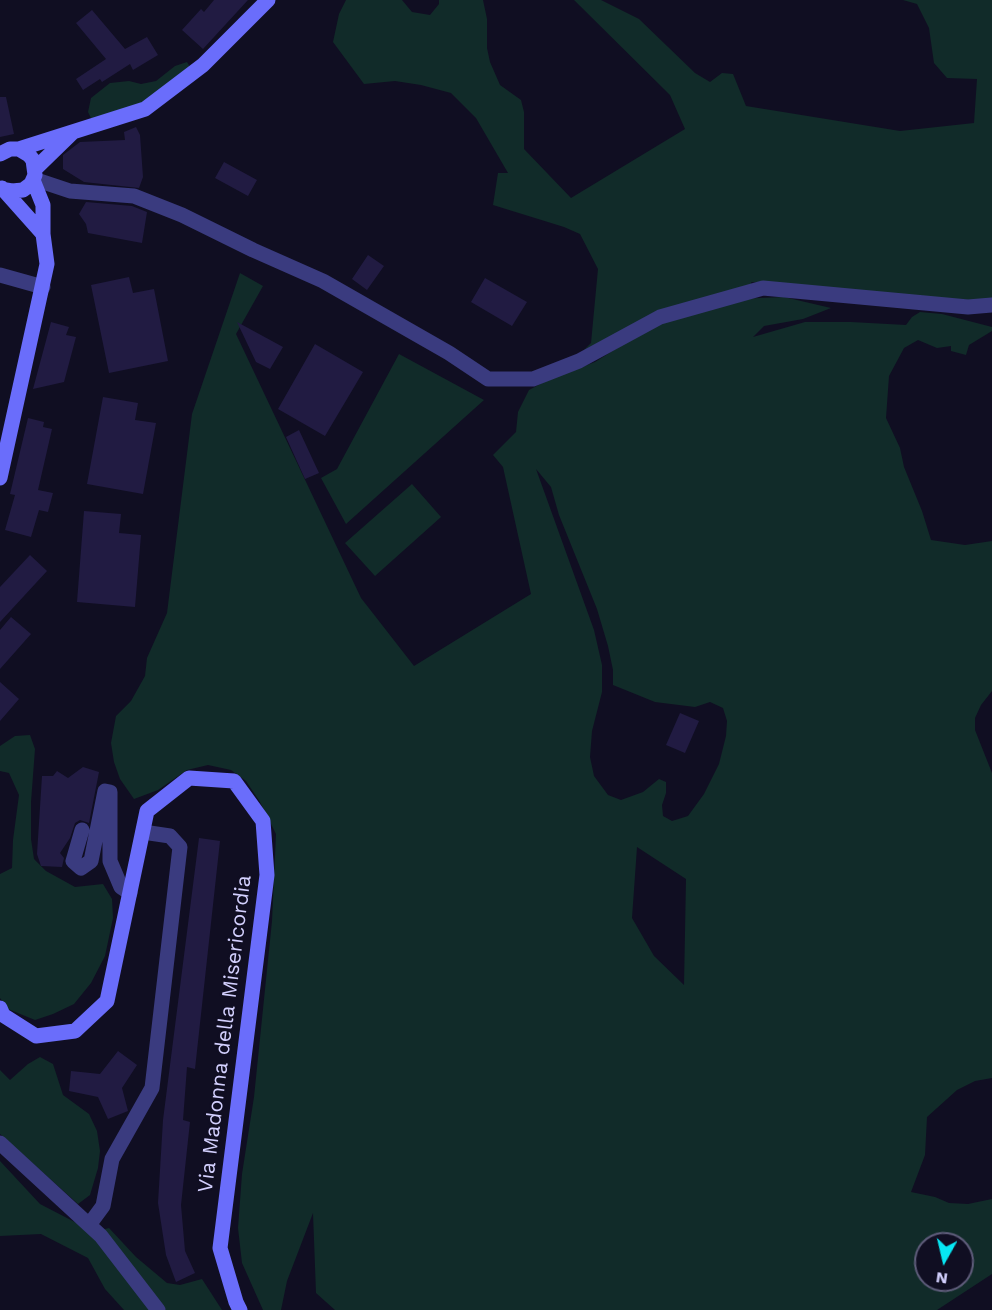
<!DOCTYPE html>
<style>
body{margin:0}
#map{position:relative;width:992px;height:1310px;overflow:hidden;background:#100e22;font-family:"Work Sans",sans-serif}
canvas{display:block}
.north{position:absolute;left:914px;top:1232px;width:60px;height:60px;box-sizing:border-box;background:#100e22;border:2px solid #5e5c7a;border-radius:50%;rotate:188deg;font-size:16px;font-weight:700;line-height:24px;text-align:center;color:#d3d0fe}
.north::after{content:'';display:block;margin:auto;width:21px;height:27px;background:#07e7f3;clip-path:polygon(50% 0,100% 100%,50% 72%,0 100%)}
</style>
<div id="map">
<canvas width="992" height="1310"></canvas>
<div class="north">N</div>
</div>
<script>
const g = document.querySelector('canvas').getContext('2d');
g.lineJoin = 'round';
function fill(path, color) { g.fillStyle = color; g.fill(path, 'evenodd'); }
const poly = rows => new Path2D(rows.map(r => 'M' + r).join(''));
function stroke(path, color, width, dash) { g.strokeStyle = color; g.lineWidth = width; g.lineCap = dash ? 'butt' : 'round'; g.setLineDash(dash || []); g.stroke(path); }
function drawText(font, color, halo, rows, align = 'center') {
  g.font = font + ' "Work Sans",sans-serif'; g.lineWidth = 4.5; g.setLineDash([]); g.textBaseline = 'middle'; g.strokeStyle = halo; g.fillStyle = color; for (const [text, x, y, turn = 0] of rows) {
    g.save(); g.translate(x, y); g.rotate((+turn || 0) * Math.PI / 180); g.textAlign = isNaN(turn) ? turn : align; if (halo) g.strokeText(text, 0, 0); g.fillText(text, 0, 0); g.restore();
  }
}
const green = poly([
 [346,0,402,0,412,12,430,15,439,4,439,0,483,0,487,19,487,48,490,62,500,85,521,100,524,112,524,149,571,198,685,129,670,95,574,0,601,0,639,19,695,73,710,82,722,73,733,74,746,106,900,131,974,123,977,79,947,78,934,63,929,28,917,4,903,0,992,0,992,300,979,301,751,282,753,287,583,351,591,343,598,269,580,234,564,227,493,205,498,173,508,173,476,118,451,93,421,85,395,81,364,84,333,42,339,14],
 [187,62,190,67,147,103,93,122,88,112,91,98,110,83,129,81,141,84,156,81,175,66],
 [240,273,263,286,236,334,361,598,414,666,531,594,503,467,493,455,516,432,518,412,529,390,548,380,595,362,641,333,685,313,735,299,784,297,831,308,803,319,764,326,753,337,805,322,851,322,906,325,912,317,920,312,942,314,992,327,992,331,969,345,966,355,951,351,951,346,937,348,918,340,904,348,889,376,886,418,900,448,904,467,922,511,931,540,965,545,992,541,992,691,981,705,975,718,975,730,992,773,992,1078,975,1081,957,1090,927,1117,925,1155,911,1192,935,1197,949,1203,968,1204,992,1199,992,1274,937,1310,335,1310,316,1293,313,1213,287,1281,281,1310,263,1310,242,1263,238,1228,242,1174,254,1097,272,921,276,834,260,802,246,781,231,770,208,765,187,770,158,790,134,799,120,779,114,762,111,743,116,716,131,701,145,676,147,658,167,613,192,414],
 [536,469,551,487,559,515,597,609,608,646,613,670,613,685,655,702,695,707,710,702,723,708,727,721,726,736,719,764,704,794,688,816,672,821,663,816,662,805,666,793,666,782,659,779,643,792,621,800,608,795,594,776,590,757,592,731,602,692,602,665,594,630],
 [637,847,686,879,684,985,654,956,632,918],
 [926,1244,962,1244,962,1280,926,1280],
 [399,354,484,400,346,524,321,478,337,469],
 [412,484,441,517,375,576,345,543],
 [30,735,35,749,31,802,31,839,34,859,46,871,75,887,103,884,112,899,113,918,105,956,91,983,74,1004,53,1014,35,1020,8,1009,0,998,0,874,12,868,13,840,19,795,9,773,0,771,0,746,15,736],
 [40,1057,53,1064,63,1095,89,1114,97,1131,100,1151,98,1168,90,1195,78,1204,0,1134,0,1070,10,1080,28,1064],
 [0,1161,40,1204,94,1232,109,1228,136,1257,167,1283,180,1285,202,1279,222,1310,124,1310,105,1289,88,1258,41,1234,0,1236]
]);
const building = poly([
 [214,0,248,0,203,49,182,30,201,9,204,12],
 [92,10,125,49,147,37,158,55,133,70,130,64,102,82,100,79,83,90,76,79,106,59,76,23],
 [0,97,6,97,14,134,0,137],
 [136,127,140,135,143,177,139,188,84,182,63,169,63,155,80,142,125,140,124,132],
 [224,162,257,180,248,196,215,178],
 [86,202,132,206,147,212,142,243,88,233,86,224,79,214],
 [368,255,384,266,367,290,352,279],
 [129,277,133,293,154,289,168,361,109,373,91,285],
 [485,278,527,302,512,326,471,302],
 [51,322,69,327,66,335,76,337,64,382,33,389],
 [237,322,283,347,270,369,256,362],
 [315,344,363,372,325,436,278,409],
 [103,397,138,403,135,420,156,423,143,494,87,484],
 [28,418,44,422,43,427,52,429,38,490,53,493,48,512,39,510,31,537,5,530,15,495,10,494],
 [299,430,319,473,305,479,286,437],
 [84,511,121,514,119,533,141,535,135,607,77,602],
 [30,555,47,571,0,622,0,587],
 [11,617,31,634,0,669,0,630],
 [0,682,19,699,0,721],
 [680,713,699,721,685,753,666,745],
 [83,767,99,772,89,823,80,820,75,823,70,838,60,853,64,858,62,867,41,866,37,854,42,776,53,776,57,771,68,778],
 [199,838,220,841,195,1069,187,1067,183,1120,190,1122,181,1205,185,1251,195,1273,176,1282,166,1255,158,1203,163,1120],
 [118,1051,137,1065,122,1088,128,1111,108,1119,98,1097,69,1091,71,1071,100,1074]
]);
const minor = poly([
 [34,179,70,191,134,196,182,215,253,250,323,281,449,353,488,379,533,379,579,361,660,317,763,288,968,307,992,305],
 [0,275,43,287],
 [82,830,73,861,81,868,91,861,105,791,110,792,110,861,121,887,130,893],
 [0,1143,101,1236,158,1310],
 [89,1225,103,1206,112,1159,152,1088,180,847,170,836,143,832]
]);
const secondary = poly([
 [0,154,10,149,19,149,145,109,203,65,268,0],
 [35,169,72,133],
 [2,188,43,234],
 [6,190,12,191,23,190,31,184,35,175,33,160,29,155,19,149],
 [0,478,47,264,43,234,43,205,33,180],
 [0,1008,3,1015,36,1036,75,1031,107,1001,147,811,189,778,234,781,263,821,267,875,220,1248,236,1302,240,1310]
]);
const streetNames = [
 ["Via Madonna della Misericordia",225,1034,-83]
];
fill(green, '#112b29');
fill(building, '#211b42');
stroke(minor, '#3a3b7f', 15);
stroke(secondary, '#6a6dfb', 15);
drawText('21px', '#d3d0fe', '#100e22', streetNames);
</script>
